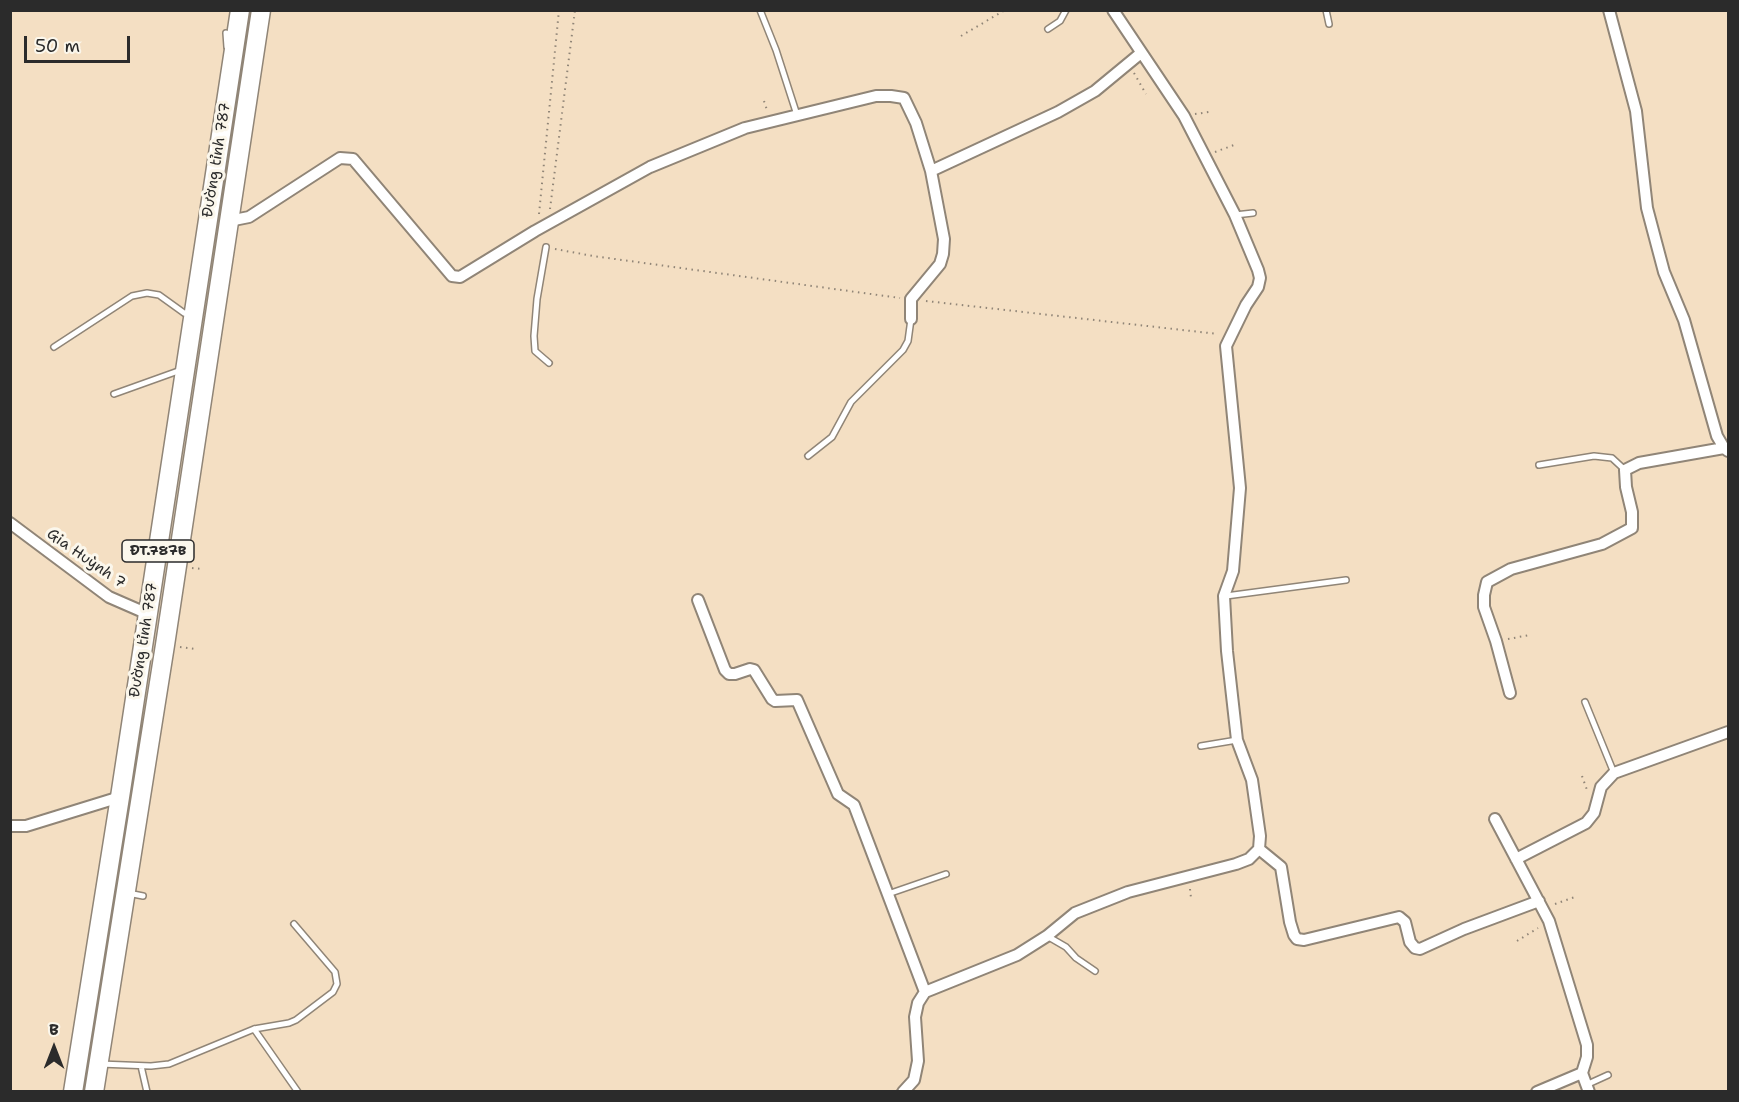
<!DOCTYPE html>
<meta charset="utf-8">
<style>
body{margin:0}
#map{position:relative;width:1739px;height:1102px;overflow:hidden;background:#f4dfc3;font-family:"Shantell Sans",sans-serif}
canvas{display:block}
.frame{position:absolute;inset:0;border:12px solid #2b2b2b;pointer-events:none}
.north{position:absolute;left:24px;top:1018px;width:60px;height:60px;-webkit-text-stroke:4px #fbf7ec;paint-order:stroke;rotate:0deg;font-size:16px;font-weight:700;line-height:24px;text-align:center;color:#2b2b2b}
.north::after{content:'';display:block;margin:auto;width:21px;height:27px;background:#2b2b2b;clip-path:polygon(50% 0,100% 100%,50% 72%,0 100%)}
.scale{position:absolute;left:24px;top:36px;width:106px;height:27px;box-sizing:border-box;border:3px solid #2b2b2b;border-top:0;padding-left:8px;font-size:18px;line-height:21px;white-space:nowrap;color:#2b2b2b;-webkit-text-stroke:4px #fbf7ec;paint-order:stroke}
</style>
<div id="map">
<canvas width="1739" height="1102"></canvas>
<div class="frame"></div>
<div class="north">B</div>
<div class="scale">50 m</div>
</div>
<script>
const g = document.querySelector('canvas').getContext('2d');
g.lineJoin = 'round';
const poly = rows => new Path2D(rows.map(r => 'M' + r).join(''));
function stroke(path, color, width, dash) { g.strokeStyle = color; g.lineWidth = width; g.lineCap = dash ? 'butt' : 'round'; g.setLineDash(dash || []); g.stroke(path); }
function drawText(font, color, halo, rows, align = 'center') {
  g.font = font + ' "Shantell Sans",sans-serif'; g.lineWidth = 6; g.setLineDash([]); g.textBaseline = 'middle'; g.strokeStyle = halo; g.fillStyle = color; for (const [text, x, y, turn = 0] of rows) {
    g.save(); g.translate(x, y); g.rotate((+turn || 0) * Math.PI / 180); g.textAlign = isNaN(turn) ? turn : align; if (halo) g.strokeText(text, 0, 0); g.fillText(text, 0, 0); g.restore();
  }
}
const path = poly([
 [961,36,1005,10],
 [1134,73,1146,94],
 [764,101,767,110],
 [1195,114,1209,112],
 [1215,152,1234,145],
 [550,209,575,10],
 [539,214,559,10],
 [555,249,593,256,900,298],
 [926,301,1218,334],
 [192,568,202,569],
 [1508,639,1530,635],
 [180,647,195,649],
 [1582,776,1587,790],
 [1190,889,1191,898],
 [1555,904,1575,897],
 [1517,941,1538,928]
]);
const lane = poly([
 [760,10,776,50,797,115],
 [1326,10,1329,24],
 [1048,29,1060,21,1066,10],
 [226,33,227,47],
 [1235,215,1253,213],
 [546,247,537,299,534,336,535,351,549,363],
 [54,347,132,296,147,293,159,295,184,313,192,315],
 [114,394,181,370],
 [808,456,832,437,851,402,903,350,908,341,911,319],
 [1539,465,1594,456,1612,458,1625,470],
 [1226,596,1346,580],
 [1585,702,1614,773],
 [1201,746,1237,740],
 [128,893,143,896],
 [888,894,946,874],
 [1047,936,1066,947,1076,958,1095,971],
 [254,1029,298,1092],
 [100,1064,151,1066,169,1064,254,1029,289,1023,296,1020,333,992,337,984,335,972,294,924],
 [141,1066,147,1092],
 [1586,1085,1608,1075]
]);
const street = poly([
 [1609,10,1636,111,1647,208,1664,272,1684,320,1717,436,1724,448,1728,451],
 [931,171,1058,112,1095,91,1141,53],
 [229,221,249,217,340,158,353,159,452,276,460,277,535,231,650,167,745,128,876,96,891,96,904,98,916,123,931,171,944,239,943,254,940,264,911,299,911,319],
 [10,523,109,597,148,614],
 [698,600,725,670,729,674,735,674,750,669,754,670,772,699,775,701,797,700,838,794,854,805,925,992],
 [1510,693,1496,641,1484,607,1484,595,1487,582,1511,569,1602,544,1632,528,1632,512,1626,487,1625,470,1639,463,1724,448],
 [1495,819,1549,921,1587,1045,1587,1057,1582,1073,1537,1092],
 [10,826,26,826,120,797],
 [1259,849,1281,867,1290,922,1294,935,1297,939,1304,940,1399,917,1405,922,1410,942,1415,948,1420,949,1464,929,1539,901],
 [1516,859,1586,823,1594,813,1601,787,1614,773,1728,732],
 [1582,1073,1589,1092],
 [903,1092,914,1080,918,1061,915,1017,918,1003,925,992,1017,955,1047,936,1075,913,1128,892,1236,864,1249,859,1259,849,1260,836,1252,780,1237,740,1227,651,1224,596,1233,571,1240,488,1226,346,1246,305,1258,287,1260,278,1258,270,1235,215,1184,116,1113,10]
]);
const primary = poly([
 [73,1092,120,797,240,10],
 [94,1092,165,645,261,10]
]);
const shields = [
 [158,551,72]
];
const shieldNames = [
 ["ĐT.787B",158,551]
];
const streetNames = [
 ["Đường tỉnh 787",217,160,-81],
 ["Gia Huỳnh 7",86,559,35],
 ["Đường tỉnh 787",144,640,-81]
];
stroke(lane, '#908577', 8);
stroke(street, '#908577', 14);
stroke(primary, '#908577', 21);
stroke(path, '#908577', 2, [1.5, 4.5]);
stroke(lane, '#fff', 5);
stroke(street, '#fff', 10);
stroke(primary, '#fff', 18);
for (const [x, y, w] of shields) { const box = new Path2D(); box.roundRect(x - w / 2, y - 11, w, 22, 4.5); g.fillStyle = '#fbf7ec'; g.fill(box); stroke(box, '#2b2b2b', 1.5); }
drawText('bold 14px', '#2b2b2b', null, shieldNames);
drawText('15px', '#2b2b2b', '#fbf7ec', streetNames);
</script>
